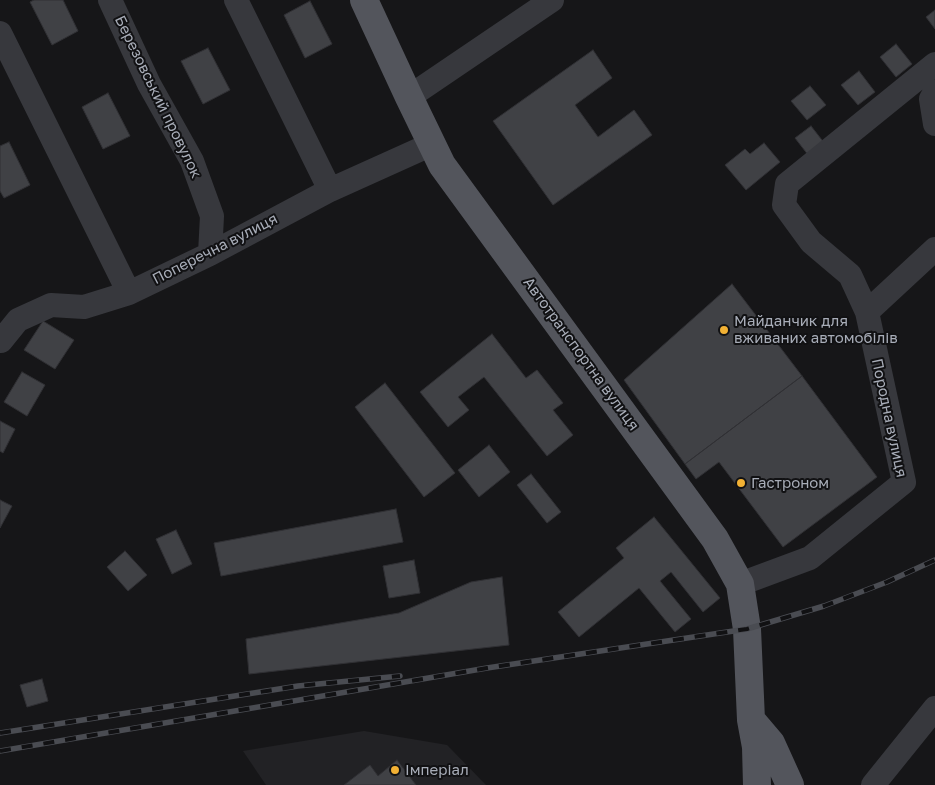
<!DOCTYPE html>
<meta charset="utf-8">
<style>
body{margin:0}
canvas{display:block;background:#161618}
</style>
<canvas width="935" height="785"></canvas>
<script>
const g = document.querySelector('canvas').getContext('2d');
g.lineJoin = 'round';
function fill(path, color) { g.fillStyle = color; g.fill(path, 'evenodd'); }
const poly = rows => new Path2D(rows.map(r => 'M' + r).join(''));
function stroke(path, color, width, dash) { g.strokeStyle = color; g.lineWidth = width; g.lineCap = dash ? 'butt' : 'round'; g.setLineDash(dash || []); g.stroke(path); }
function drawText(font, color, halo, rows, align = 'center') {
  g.font = font + ' "Golos Text",sans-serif'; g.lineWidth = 4; g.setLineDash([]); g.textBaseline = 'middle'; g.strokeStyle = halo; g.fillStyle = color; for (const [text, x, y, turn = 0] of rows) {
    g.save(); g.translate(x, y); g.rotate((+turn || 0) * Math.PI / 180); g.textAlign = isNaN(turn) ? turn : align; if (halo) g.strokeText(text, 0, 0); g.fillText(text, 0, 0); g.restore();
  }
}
const built = poly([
 [364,731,447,745,486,785,266,785,243,751]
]);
const building = poly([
 [34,0,63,0,78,31,52,45,30,2,34,0],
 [310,1,332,44,305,58,284,15,310,1],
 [935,10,935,29,926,17,935,10],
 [896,44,912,64,896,77,880,57,896,44],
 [208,48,230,90,203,104,181,61,208,48],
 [593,50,612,78,575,105,598,137,634,110,652,135,553,205,493,121,593,50],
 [859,71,875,92,858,105,841,85,859,71],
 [810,86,826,105,807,120,791,101,810,86],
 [108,93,130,136,103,149,82,107,108,93],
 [811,126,825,144,809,156,795,138,811,126],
 [9,142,30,185,4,198,0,191,0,146,9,142],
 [764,143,780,162,746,190,725,165,745,149,750,154,764,143],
 [732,284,802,376,685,464,624,380,732,284],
 [43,321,74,340,55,369,24,350,43,321],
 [492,334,526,378,537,370,563,403,553,410,573,435,547,456,484,377,458,397,469,410,448,427,420,392,492,334],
 [22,372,45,385,27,416,4,402,22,372],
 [802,376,877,477,783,547,719,462,696,479,685,464,802,376],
 [385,383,455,473,424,497,355,407,385,383],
 [0,421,15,429,3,453,0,451,0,421],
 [489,445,510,472,479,497,458,470,489,445],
 [531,474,561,512,547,523,517,485,531,474],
 [0,500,12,506,0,528,0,500],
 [396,509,403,542,221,576,214,543,396,509],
 [654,517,720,598,703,612,671,572,660,581,691,619,675,632,639,588,579,637,558,612,624,558,616,548,654,517],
 [176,530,192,564,172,574,156,539,176,530],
 [125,551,147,575,128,591,107,567,125,551],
 [414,560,420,593,389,598,383,566,414,560],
 [502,577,509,645,249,674,246,639,399,613,471,582,502,577],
 [42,679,48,701,27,707,20,685,42,679],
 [397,760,416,785,344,785,370,765,378,776,397,760]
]);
const minor = poly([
 [110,0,149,84,192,161,212,216,210,254],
 [236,0,330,190],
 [0,33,129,293],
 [935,92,931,99,935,124],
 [409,97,552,0],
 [867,312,850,275,811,242,784,205,787,184,935,64],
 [0,341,1,341,18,320,51,305,84,307,129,293,210,254,330,190,432,144],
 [740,584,810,558,904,482,867,312,935,249],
 [873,785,935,708]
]);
const major = poly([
 [364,0,409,97,442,165,715,539,740,584,747,629,751,720,756,747,757,785],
 [754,723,771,743,790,785]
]);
const rail = poly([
 [0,733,298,686,400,676],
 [0,751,487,668,747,629,824,606,887,582,935,560]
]);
const markers = [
 [724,330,5,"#f2b134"],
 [741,483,5,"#f2b134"],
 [395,770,5,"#f2b134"]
];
const streetNames = [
 ["Березовський провулок",158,97,64],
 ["Поперечна вулиця",215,249,-27],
 ["Автотранспортна вулиця",581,354,54],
 ["Породна вулиця",889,418,78]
];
const poiNames = [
 ["Майданчик для",734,321],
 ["вживаних автомобілів",734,338],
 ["Гастроном",751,483],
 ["Імперіал",405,770]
];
fill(built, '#222225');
fill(building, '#404145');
stroke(building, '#303034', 1);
stroke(minor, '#37383d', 24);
stroke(major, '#53555c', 28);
stroke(rail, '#4a4c52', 5.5);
stroke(rail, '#111113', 4, [11]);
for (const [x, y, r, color] of markers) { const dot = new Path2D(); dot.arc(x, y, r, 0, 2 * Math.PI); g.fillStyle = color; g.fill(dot); stroke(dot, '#111113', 2); }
drawText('15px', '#a8adb8', '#111113', streetNames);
drawText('15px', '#a8adb8', '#111113', poiNames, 'left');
</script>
